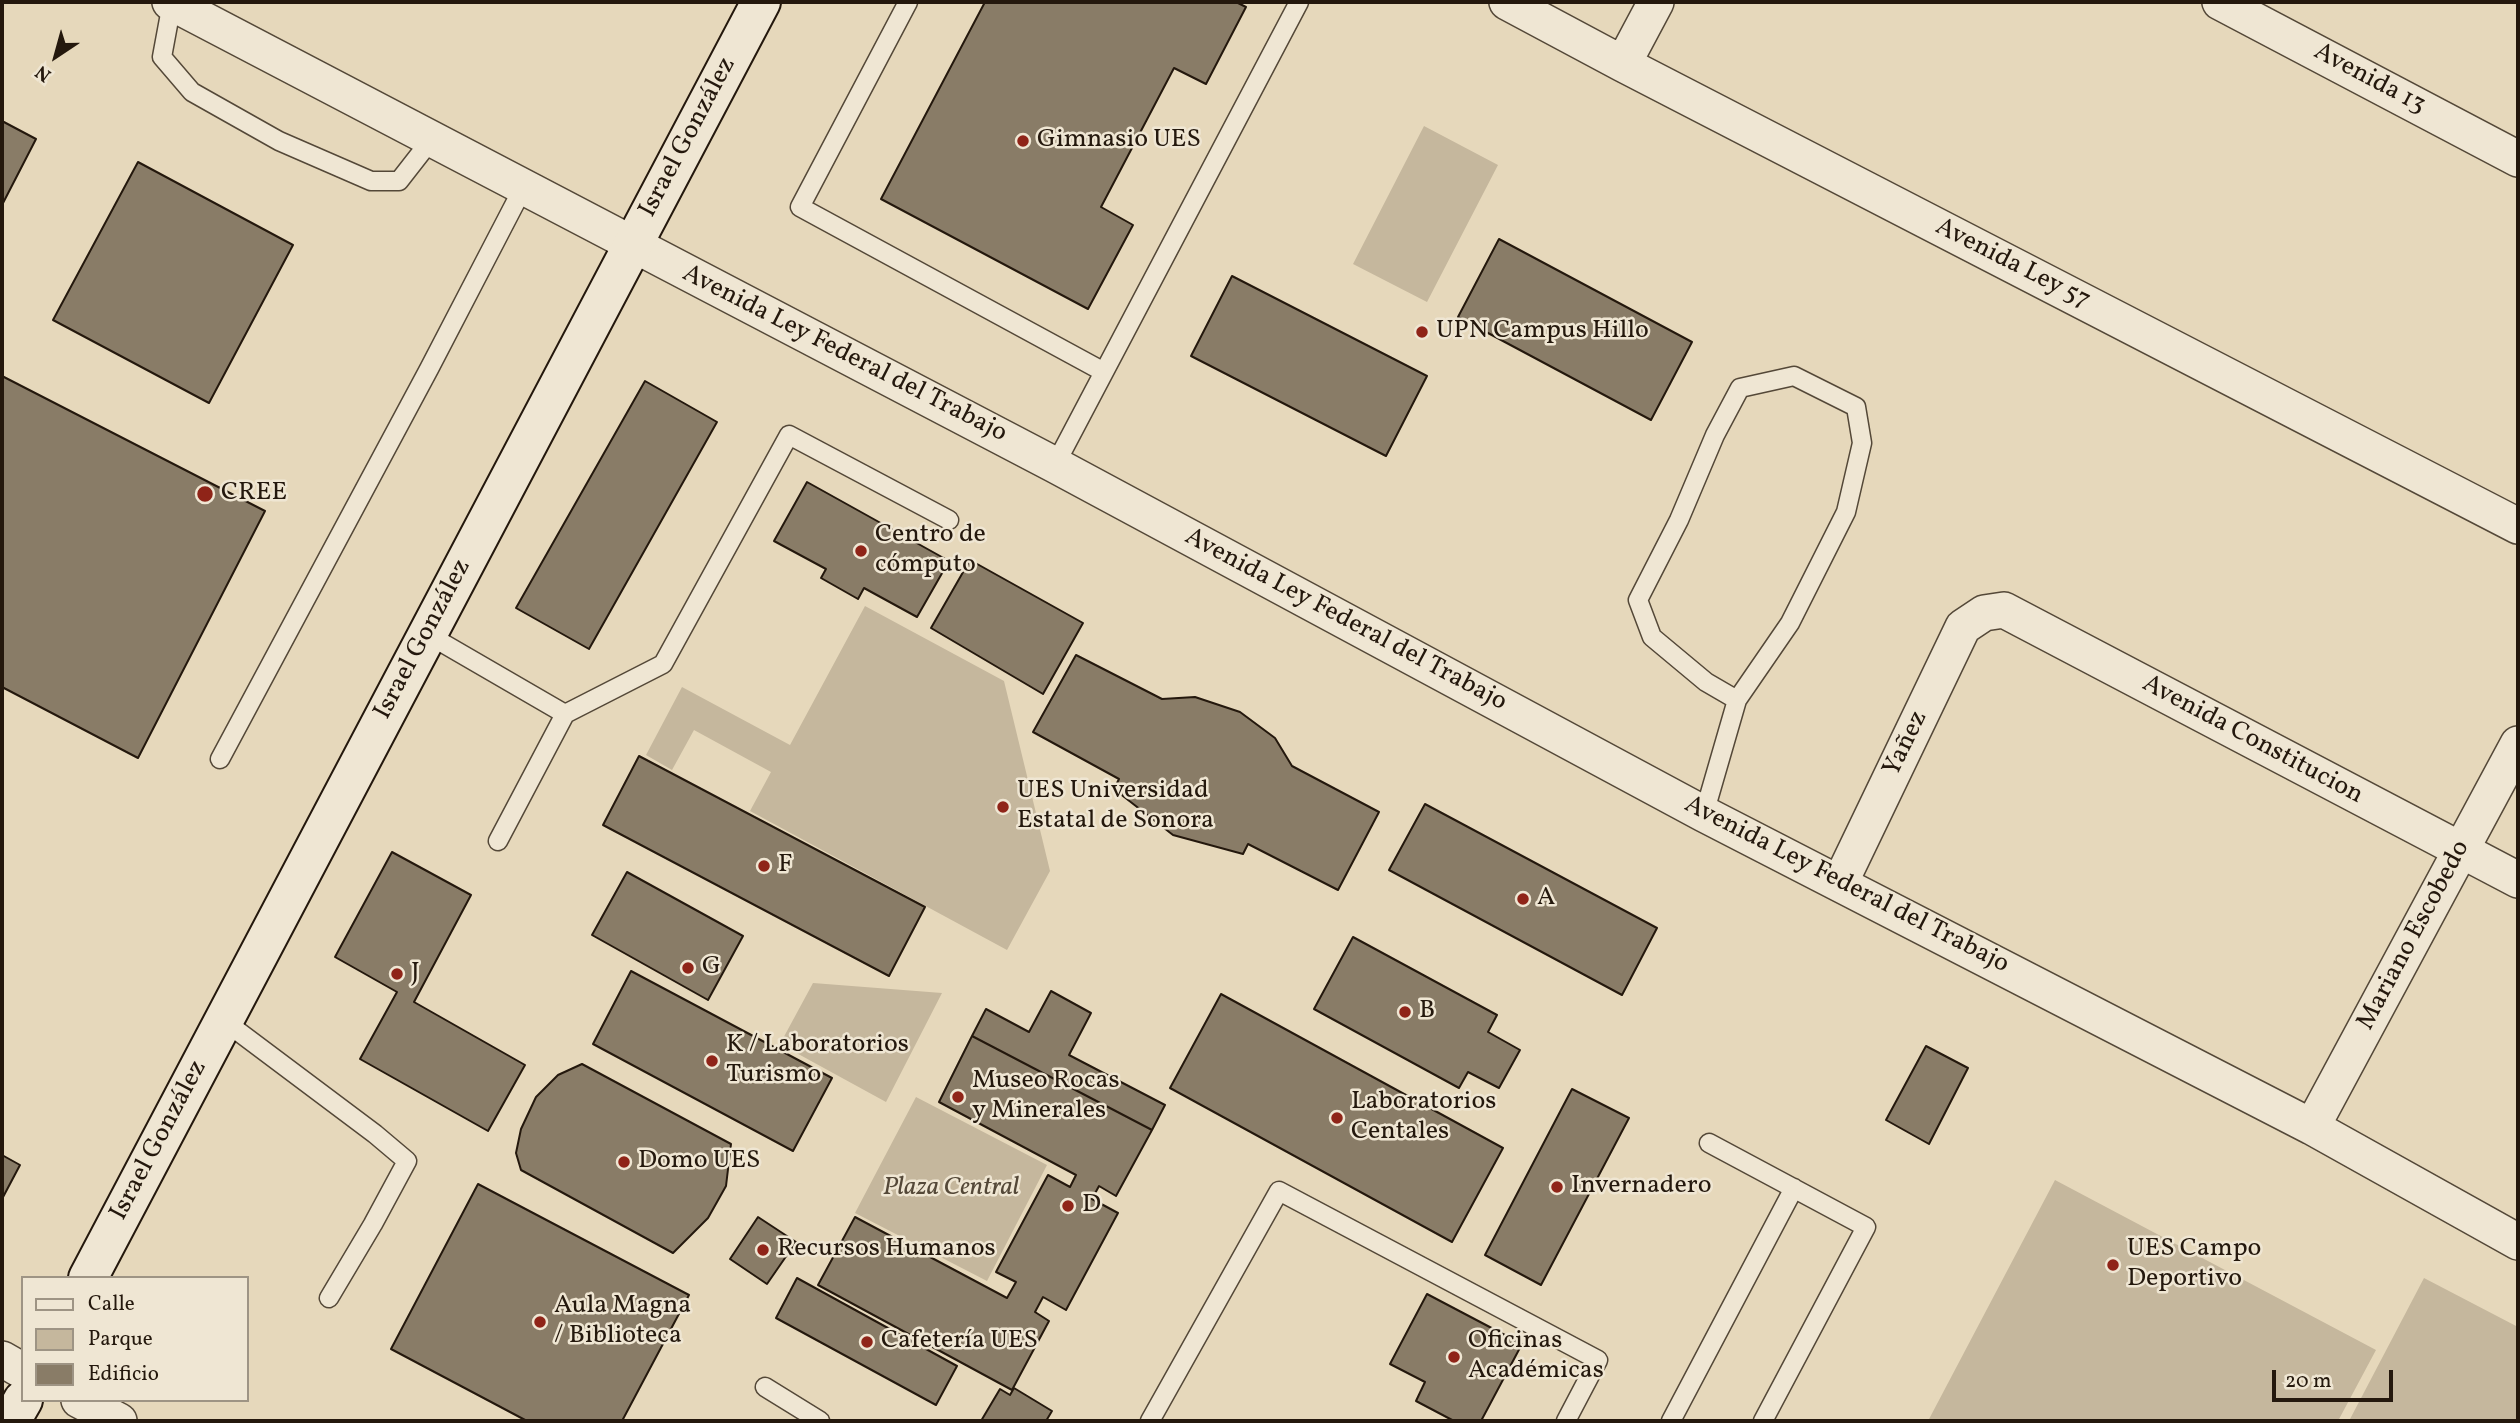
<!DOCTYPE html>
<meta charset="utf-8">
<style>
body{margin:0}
#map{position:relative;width:2520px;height:1423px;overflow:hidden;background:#e6d8bb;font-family:Vollkorn,serif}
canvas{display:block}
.frame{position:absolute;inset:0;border:4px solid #24180d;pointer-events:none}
.legend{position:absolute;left:21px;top:1276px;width:228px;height:126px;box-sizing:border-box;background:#efe6d3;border:2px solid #9e9484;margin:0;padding:9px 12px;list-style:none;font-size:21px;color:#24180d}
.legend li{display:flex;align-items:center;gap:14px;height:35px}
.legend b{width:35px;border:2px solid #9e9484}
.north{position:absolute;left:21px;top:21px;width:70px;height:70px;-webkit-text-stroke:5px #efe6d3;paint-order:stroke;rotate:216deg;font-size:19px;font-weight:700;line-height:28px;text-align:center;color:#24180d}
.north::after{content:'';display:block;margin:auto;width:24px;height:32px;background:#24180d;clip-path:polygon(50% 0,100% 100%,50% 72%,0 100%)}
.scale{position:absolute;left:2272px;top:1370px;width:121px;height:32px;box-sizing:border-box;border:4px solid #24180d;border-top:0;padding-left:9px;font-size:21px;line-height:24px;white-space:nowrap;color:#24180d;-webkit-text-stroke:5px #efe6d3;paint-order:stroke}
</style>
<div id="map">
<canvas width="2520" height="1423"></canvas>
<div class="frame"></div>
<ul class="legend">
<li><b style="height:9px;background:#efe6d3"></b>Calle</li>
<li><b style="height:19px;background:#c5b79d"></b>Parque</li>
<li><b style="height:19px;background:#897c67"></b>Edificio</li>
</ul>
<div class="north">N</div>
<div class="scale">20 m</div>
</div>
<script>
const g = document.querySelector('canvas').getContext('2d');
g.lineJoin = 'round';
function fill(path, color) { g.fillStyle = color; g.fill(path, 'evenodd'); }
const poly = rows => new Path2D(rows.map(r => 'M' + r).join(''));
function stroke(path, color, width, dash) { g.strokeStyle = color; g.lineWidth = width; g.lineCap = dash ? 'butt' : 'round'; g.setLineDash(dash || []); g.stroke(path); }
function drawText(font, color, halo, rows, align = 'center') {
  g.font = font + ' Vollkorn,serif'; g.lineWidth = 5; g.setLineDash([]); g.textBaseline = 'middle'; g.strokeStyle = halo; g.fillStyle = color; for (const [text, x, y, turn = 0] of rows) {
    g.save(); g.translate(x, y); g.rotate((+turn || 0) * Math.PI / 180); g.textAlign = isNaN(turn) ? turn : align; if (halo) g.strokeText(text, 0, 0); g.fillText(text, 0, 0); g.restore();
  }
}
const green = poly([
 [1424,126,1498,165,1427,302,1353,264],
 [865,606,1004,681,1050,871,1007,950,750,811,771,772,694,730,672,770,646,755,682,687,790,745],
 [813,983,942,993,886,1102,780,1044],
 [916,1097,1047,1165,987,1281,855,1213],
 [2055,1180,2376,1350,2338,1421,1928,1421],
 [2424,1278,2518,1327,2518,1421,2349,1421]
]);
const building = poly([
 [985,2,1236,2,1246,7,1206,84,1174,68,1101,207,1133,225,1088,309,881,199,985,2],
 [2,121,36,139,2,205,2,121],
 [138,162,293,245,209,403,53,320,138,162],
 [1499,239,1692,342,1651,420,1458,317,1499,239],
 [1232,276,1427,376,1386,456,1191,356,1232,276],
 [2,376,265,511,138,758,2,687,2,376],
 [645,381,717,422,589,649,516,608,645,381],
 [807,482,949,561,917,617,864,588,858,599,821,578,826,569,774,541,807,482],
 [970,560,1083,623,1043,694,931,628,970,560],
 [1076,655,1162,699,1195,697,1240,712,1275,738,1292,766,1379,812,1338,890,1248,844,1243,854,1173,835,1114,789,1119,779,1033,732,1076,655],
 [639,756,925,907,889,976,603,825,639,756],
 [1425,804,1657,928,1622,995,1389,870,1425,804],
 [392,852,471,895,414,1002,525,1065,488,1131,360,1059,397,992,335,957,392,852],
 [627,872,743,936,708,1000,592,935,627,872],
 [1353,937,1497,1015,1488,1032,1520,1050,1499,1088,1468,1072,1459,1088,1314,1009,1353,937],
 [631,971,832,1078,793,1151,593,1044,631,971],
 [1051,991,1091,1013,1069,1055,1165,1105,1152,1130,972,1036,986,1009,1029,1032,1051,991],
 [1221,994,1503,1148,1452,1242,1170,1088,1221,994],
 [972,1036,1152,1130,1116,1196,1099,1186,1092,1199,1118,1213,1066,1310,1043,1297,1035,1312,1049,1321,1012,1390,818,1285,855,1217,1007,1298,1016,1282,996,1272,1048,1175,1070,1187,1076,1175,939,1102,972,1036],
 [1926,1046,1968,1068,1929,1144,1886,1120,1926,1046],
 [582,1064,731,1144,726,1186,708,1218,673,1253,521,1170,516,1153,521,1129,536,1097,558,1075,582,1064],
 [1572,1089,1629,1118,1541,1285,1485,1255,1572,1089],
 [2,1155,20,1165,2,1199,2,1155],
 [478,1184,689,1295,622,1421,527,1421,391,1349,478,1184],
 [758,1217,796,1242,767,1284,730,1259,758,1217],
 [797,1278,957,1366,936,1405,776,1318,797,1278],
 [1427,1294,1522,1344,1481,1421,1454,1421,1416,1401,1425,1382,1390,1364,1427,1294],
 [1014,1388,1052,1411,1046,1421,981,1421,1000,1389,1010,1395,1014,1388]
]);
const lane = poly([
 [908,2,800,207,1104,372],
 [172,3,162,57,192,92,279,141,371,181,399,181,431,140],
 [1055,465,1299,2],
 [427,634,565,714,498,841],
 [565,714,663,664,789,435,949,520],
 [220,759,429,369,523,188],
 [1704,814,1737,700,1706,682,1652,637,1638,600,1679,520,1715,435,1740,388,1794,376,1856,407,1862,443,1846,512,1790,623,1737,700],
 [223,1020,375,1134,407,1161,373,1224,329,1298],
 [1709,1143,1866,1227,1763,1421],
 [765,1387,820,1421],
 [1150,1421,1279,1191,1598,1360,1566,1421],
 [1671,1421,1794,1188]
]);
const street = poly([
 [170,2,1055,465,1704,814,2312,1127,2518,1242],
 [1507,2,1623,64,2518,526],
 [2220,2,2518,159],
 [1623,64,1656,2],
 [1840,883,1963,627,1984,613,2004,610,2518,880],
 [2312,1127,2518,744],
 [2,1359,23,1371],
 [79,1400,119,1421]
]);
const secondary = poly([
 [88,1278,761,2],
 [11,1421,23,1400]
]);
const markers = [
 [1023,141,7,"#8f2418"],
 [1422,332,7,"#8f2418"],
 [205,494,9,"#8f2418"],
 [861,551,7,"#8f2418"],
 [1003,807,7,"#8f2418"],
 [764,866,7,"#8f2418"],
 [1523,899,7,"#8f2418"],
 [688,968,7,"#8f2418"],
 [397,974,7,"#8f2418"],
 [1405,1012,7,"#8f2418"],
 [712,1061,7,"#8f2418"],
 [958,1097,7,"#8f2418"],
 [1337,1118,7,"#8f2418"],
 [624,1162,7,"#8f2418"],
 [1557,1187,7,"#8f2418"],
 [1068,1206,7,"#8f2418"],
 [763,1250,7,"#8f2418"],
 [2113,1265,7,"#8f2418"],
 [540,1322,7,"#8f2418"],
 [867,1342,7,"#8f2418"],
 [1454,1357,7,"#8f2418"]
];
const streetNames = [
 ["Avenida 13",2369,80,28],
 ["Israel González",689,138,-62],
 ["Avenida Ley 57",2012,265,27],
 ["Avenida Ley Federal del Trabajo",844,355,27],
 ["Avenida Ley Federal del Trabajo",1345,621,28],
 ["Israel González",424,640,-62],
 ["Avenida Constitucion",2252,741,28],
 ["Yañez",1907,744,-64],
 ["Avenida Ley Federal del Trabajo",1846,886,27],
 ["Mariano Escobedo",2415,936,-62],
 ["Israel González",160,1141,-62]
];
const poiNames = [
 ["Gimnasio UES",1037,141],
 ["UPN Campus Hillo",1436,332],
 ["CREE",221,494],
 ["Centro de",875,536],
 ["cómputo",875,566],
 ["UES Universidad",1017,792],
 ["Estatal de Sonora",1017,822],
 ["F",778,866],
 ["A",1537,899],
 ["G",702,968],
 ["J",411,974],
 ["B",1419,1012],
 ["K / Laboratorios",726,1046],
 ["Turismo",726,1076],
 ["Museo Rocas",972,1082],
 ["y Minerales",972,1112],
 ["Laboratorios",1351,1103],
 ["Centales",1351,1133],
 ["Domo UES",638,1162],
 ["Invernadero",1571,1187],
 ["D",1082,1206],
 ["Recursos Humanos",777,1250],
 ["UES Campo",2127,1250],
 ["Deportivo",2127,1280],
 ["Aula Magna",554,1307],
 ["/ Biblioteca",554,1337],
 ["Cafetería UES",881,1342],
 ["Oficinas",1468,1342],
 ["Académicas",1468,1372]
];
const parkNames = [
 ["Plaza Central",951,1189]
];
fill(green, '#c5b79d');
fill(building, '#897c67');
stroke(building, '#24180d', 2);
stroke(lane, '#544838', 21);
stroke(street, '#544838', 38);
stroke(secondary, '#24180d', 42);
stroke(lane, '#efe6d3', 18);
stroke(street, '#efe6d3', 35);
stroke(secondary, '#efe6d3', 38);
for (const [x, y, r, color] of markers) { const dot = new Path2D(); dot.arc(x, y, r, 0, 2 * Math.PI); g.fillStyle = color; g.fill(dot); stroke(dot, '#efe6d3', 2.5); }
drawText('26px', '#24180d', '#efe6d3', streetNames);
drawText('26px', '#24180d', '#efe6d3', poiNames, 'left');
drawText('italic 26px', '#544838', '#efe6d3', parkNames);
</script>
